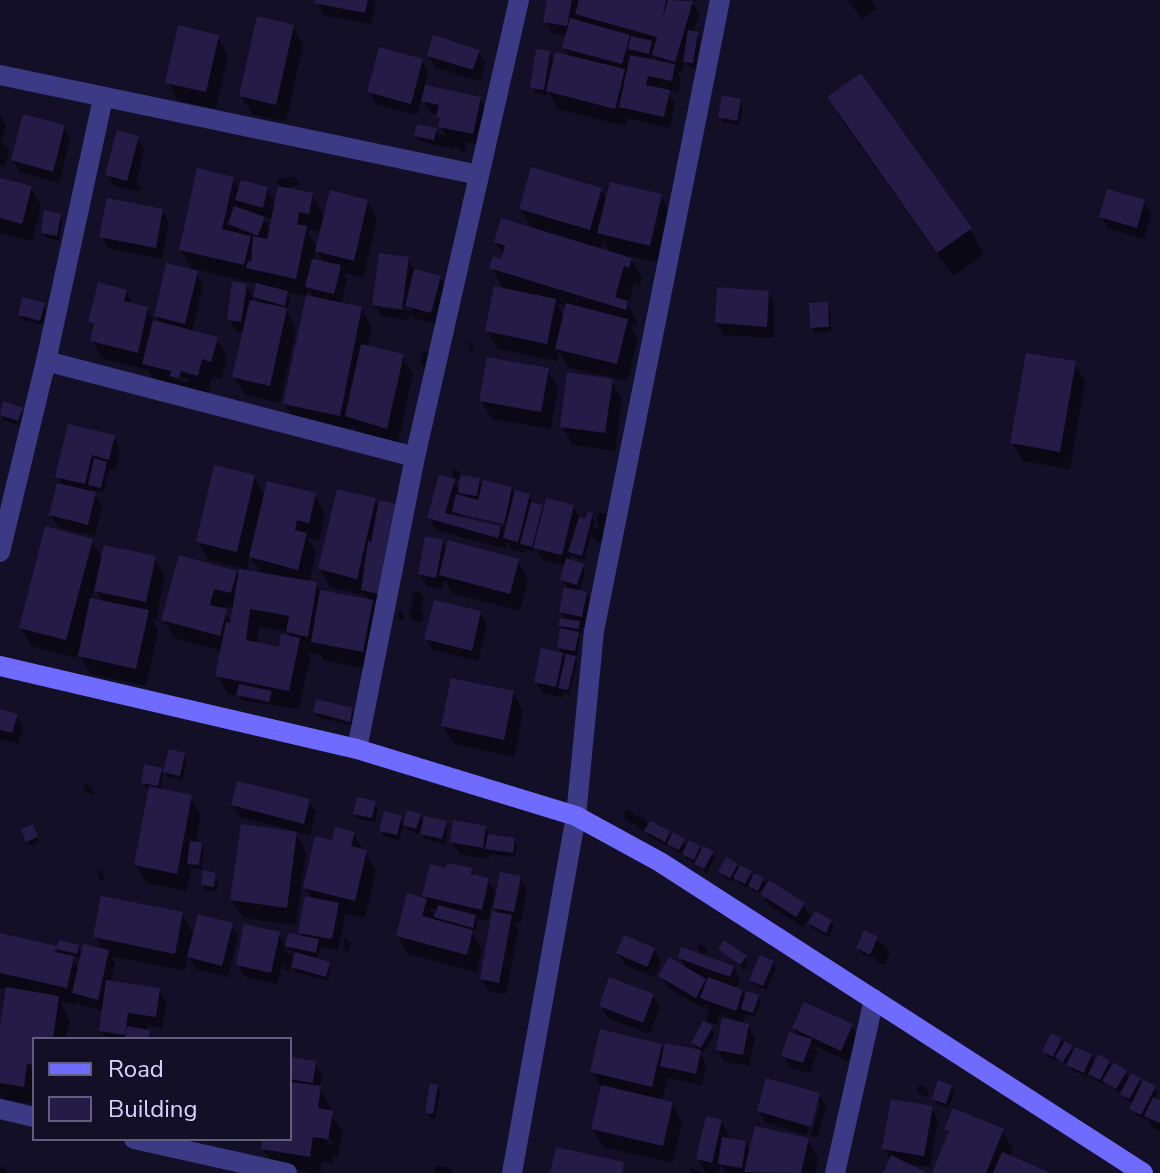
<!DOCTYPE html>
<style>
body{margin:0}
#map{position:relative;width:1160px;height:1173px;overflow:hidden;background:#130f26;font-family:"Nunito Sans",sans-serif}
canvas{display:block}
.legend{position:absolute;left:32px;top:1037px;width:260px;height:104px;box-sizing:border-box;background:#130f26;border:2px solid #625e7d;margin:0;padding:10px 14px;list-style:none;font-size:24px;color:#d9d4ff}
.legend li{display:flex;align-items:center;gap:16px;height:40px}
.legend b{width:40px;border:2px solid #625e7d}
</style>
<div id="map">
<canvas width="1160" height="1173"></canvas>
<ul class="legend">
<li><b style="height:10px;background:#6f6bff"></b>Road</li>
<li><b style="height:22px;background:#241b47"></b>Building</li>
</ul>
</div>
<script>
const g = document.querySelector('canvas').getContext('2d');
g.lineJoin = 'round';
function fill(path, color) { g.fillStyle = color; g.fill(path, 'evenodd'); }
const poly = rows => new Path2D(rows.map(r => 'M' + r).join(''));
function stroke(path, color, width, dash) { g.strokeStyle = color; g.lineWidth = width; g.lineCap = dash ? 'butt' : 'round'; g.setLineDash(dash || []); g.stroke(path); }
const shadow = poly([
 [317,0,376,0,371,24,323,15],
 [549,0,578,0,580,4,581,0,666,0,669,4,670,0,684,0,692,2,699,14,693,33,700,39,696,68,688,66,685,62,682,73,677,71,681,78,678,92,667,90,675,104,670,128,627,118,625,126,558,109,547,90,546,95,535,93,532,87,549,53,555,63,570,58,564,47,568,36,552,33,545,21],
 [653,53,658,63,651,61],
 [848,0,871,0,876,9,861,19],
 [293,27,303,45,286,122,252,114,241,96],
 [217,36,228,55,216,109,178,101,168,82],
 [478,51,485,63,480,81,436,68,429,56],
 [421,60,428,72,424,87,480,99,487,111,479,145,463,142,466,147,465,152,459,150,455,144,454,149,420,141,416,136,435,130,438,134,446,136,440,126,439,115,430,113,422,98,417,115,376,104,369,92],
 [860,75,970,230,984,254,953,276,843,122,829,98],
 [740,101,743,106,739,125,723,122,720,116],
 [0,115,6,126,1,144,6,145,9,150,5,166,0,165],
 [64,127,70,139,59,183,20,172,13,160],
 [137,138,144,150,136,182,141,187,140,191,114,186,107,174],
 [295,176,299,185,283,189,312,195,325,218,367,201,377,220,363,278,343,273,347,279,341,304,361,308,372,327,367,348,402,356,413,374,397,446,358,435,352,424,350,434,296,422,285,404,314,298,308,288,306,296,287,292,290,298,287,312,296,329,280,403,245,395,234,377,244,333,236,331,229,320,246,285,253,297,252,303,259,304,255,297,258,284,194,269,203,284,192,332,216,339,227,357,221,379,212,377,208,393,155,382,148,370,103,359,92,341,95,330,90,322,126,291,134,306,147,309,155,323,160,323,156,316,194,272,181,250,232,178,240,191,267,189,276,205,280,187,277,180],
 [263,217,273,219,271,231],
 [309,230,322,232,318,249,308,233],
 [316,249,324,263,313,261],
 [173,375,189,379,188,383,173,379],
 [0,180,31,188,41,206,32,241,0,233],
 [601,190,607,201,661,196,671,215,660,263,629,256,642,278,640,285,634,284,628,305,637,321,636,327,630,325,638,339,627,381,568,367,559,351,557,361,498,349,487,330,504,290,492,268,503,261,504,256,496,242,533,230,521,208],
 [603,239,611,253,600,250],
 [556,303,568,306,565,318],
 [1144,202,1151,214,1144,239,1108,228,1101,216],
 [162,210,169,222,162,259,108,248,102,236],
 [59,215,62,221,59,240,46,238,43,232],
 [408,259,415,271,439,277,446,289,445,327,414,318,410,312,413,308,380,304,380,308,410,311,408,320,381,316,374,304],
 [768,293,775,304,773,338,723,335,717,323],
 [827,304,830,309,831,332,815,333,812,327],
 [43,305,46,310,43,325,23,320,20,315],
 [467,342,471,342,474,353,471,353],
 [423,350,432,353,432,370,423,367,420,362],
 [1074,363,1085,381,1070,469,1023,461,1012,443],
 [547,370,558,388,551,429,492,419,481,400],
 [611,380,622,399,615,451,573,445,562,426],
 [22,409,25,415,21,426,4,420,1,415],
 [114,437,120,449,115,471,109,469,103,492,92,490,102,506,95,536,58,527,51,515,63,486,58,477],
 [453,469,459,471,462,477,478,480,483,488,511,488,515,496,529,496,534,504,541,506,545,512,573,507,581,520,586,522,591,515,594,520,593,527,600,529,596,521,599,512,608,514,608,529,603,528,607,535,604,544,595,541,591,534,584,560,574,557,571,554,569,561,582,565,585,571,579,592,586,593,593,605,588,628,582,627,581,634,577,633,580,639,577,656,573,655,577,663,570,695,563,693,562,698,543,693,536,682,562,655,566,662,568,654,562,653,559,648,562,629,560,626,566,621,561,612,566,585,562,580,566,566,542,559,535,547,534,551,526,549,525,553,512,550,506,541,505,549,436,530,429,518,453,481,460,492,461,481,455,479,452,474],
 [460,512,514,525,513,529,460,516],
 [254,477,265,496,314,495,325,513,319,540,307,537,316,553,309,582,316,584,321,593,370,602,367,596,330,587,320,569,374,500,380,509,389,606,372,602,382,620,373,670,323,660,320,654,306,652,310,658,299,709,241,700,239,696,228,694,217,675,222,651,174,638,164,620,236,573,240,580,242,568,208,560,198,541],
 [250,556,261,574,246,572],
 [224,606,235,609,232,623,223,610],
 [259,626,288,632,292,639,280,649,257,644],
 [91,540,103,560,154,558,165,576,156,620,151,618,158,630,146,686,91,674,78,652,76,658,31,646,21,628],
 [95,587,103,603,91,600],
 [442,542,447,550,517,560,528,579,520,611,452,593,444,580,442,589,427,586,420,574],
 [414,590,421,592,424,598,420,610,423,615,422,622,412,620,409,614,411,608,414,609,411,602],
 [399,610,404,616,403,622,398,617],
 [480,613,487,625,478,661,433,650,426,638],
 [513,693,523,712,514,757,454,744,443,726],
 [352,710,355,715,353,726,318,717,315,712],
 [0,711,16,715,23,727,18,744,0,739],
 [184,754,187,760,182,781,168,777,165,772],
 [160,770,163,775,160,791,190,797,201,815,195,844,201,845,204,850,201,870,191,868,187,891,147,883,136,865,151,789,146,788,143,782],
 [83,783,92,787,94,795,85,792],
 [309,801,316,813,310,835,240,817,233,805],
 [374,803,378,808,375,822,358,819,355,814],
 [626,809,633,813,636,818,639,815,646,820,649,826,668,833,672,839,683,840,688,848,699,847,702,853,712,853,715,858,707,873,688,859,683,852,682,854,672,849,669,843,668,846,649,837,645,830,644,832,637,827,634,822,633,824,626,821,623,815],
 [420,816,424,824,445,823,448,828,445,844,425,839,420,830,419,834,408,830,404,823,399,840,384,836,381,831,401,818,405,825],
 [485,828,490,836,514,840,517,845,515,857,490,854,489,859,459,854,452,842],
 [35,832,39,843,30,846,27,841],
 [295,833,306,852,296,925,243,918,232,900],
 [353,833,376,870,365,918,343,913,345,916,338,950,320,947,317,961,328,964,331,969,328,981,296,972,292,965,291,971,285,970,282,963,277,984,245,977,238,965,278,934,285,946,284,952,291,954,295,961,297,953,290,951,287,946,303,938,300,932,312,900,305,888,334,843],
 [737,865,740,870,750,873,754,879,763,879,767,887,803,904,810,916,803,927,770,906,762,893,761,895,753,891,750,885,748,888,739,883,735,878,733,882,723,877,720,872],
 [97,870,103,872,105,881,99,879],
 [448,870,471,870,475,877,488,880,495,893,488,921,475,918,478,922,475,932,471,931,482,950,477,972,408,954,398,936,408,896,427,901,425,896],
 [429,908,438,910,436,918],
 [215,874,218,880,217,891,206,890,203,885],
 [520,878,527,890,521,923,514,922,518,929,506,994,489,991,482,979,499,915,495,907],
 [182,914,194,936,231,925,238,937,228,977,196,969,188,956,185,971,111,956,115,963,110,983,159,990,166,1002,162,1028,148,1026,147,1031,153,1039,106,1039,101,1031,104,1011,81,1005,78,1000,77,1005,60,1001,70,1023,65,1039,34,1039,33,1104,4,1099,0,1092,0,1040,8,989,0,988,0,935,55,948,58,952,60,943,78,947,83,955,103,950,95,937],
 [71,956,82,958,79,970],
 [831,921,834,927,829,937,813,929,810,923],
 [345,937,351,943,348,954,343,948],
 [877,939,890,952,885,965,878,962,875,956,873,959,861,953,858,948],
 [700,943,707,950,703,957,697,947],
 [720,949,745,958,748,963,744,969],
 [654,950,661,962,654,977,625,965,618,953],
 [680,958,733,967,740,979,736,989,742,991,746,998,758,997,761,1002,755,1017,746,1014,742,1024,748,1026,755,1038,749,1066,725,1062,718,1050,741,1022,720,1014,717,1025,709,1022,706,1017,709,1009,705,1004,703,1008,668,988,661,976,686,969],
 [773,963,776,968,766,990,754,985,751,980],
 [653,995,660,1007,650,1034,608,1018,601,1006],
 [851,1025,858,1037,848,1061,813,1045,817,1053,810,1074,790,1067,784,1055,800,1037,794,1028],
 [712,1028,715,1033,704,1052,698,1049,706,1064,702,1085,668,1078,662,1101,672,1103,682,1122,673,1163,603,1147,593,1128,602,1088,592,1071,660,1046,665,1053,699,1052,693,1043],
 [1061,1040,1075,1053,1091,1056,1095,1063,1109,1062,1112,1068,1126,1072,1130,1079,1140,1079,1143,1086,1154,1088,1158,1093,1154,1100,1160,1102,1160,1131,1153,1128,1146,1116,1145,1119,1135,1114,1132,1109,1134,1104,1125,1099,1121,1091,1119,1093,1105,1082,1103,1084,1093,1079,1089,1072,1087,1077,1072,1070,1068,1064,1067,1066,1058,1057,1056,1061,1048,1057,1045,1051],
 [290,1059,315,1063,322,1075,320,1089,330,1107,329,1112,342,1131,338,1156,332,1156,334,1164,322,1161,320,1173,274,1167,263,1149,265,1139,290,1139],
 [325,1129,333,1144,329,1144,321,1131],
 [919,1085,926,1087,929,1093,928,1097,920,1094,917,1089],
 [437,1086,440,1092,435,1119,430,1118,427,1112],
 [951,1086,954,1092,949,1108,937,1104,934,1098],
 [819,1095,826,1107,817,1138,811,1136,820,1102,816,1102,807,1135,766,1123,759,1111],
 [931,1108,938,1120,930,1167,904,1163,922,1173,885,1173,891,1160,884,1148],
 [721,1121,728,1133,727,1139,745,1142,751,1152,808,1140,818,1159,815,1173,726,1173,721,1164,718,1173,690,1173,691,1169,706,1173,698,1159],
 [946,1129,1002,1131,1013,1149,1009,1157,1046,1173,934,1173,950,1135],
 [436,1165,451,1169,453,1173,434,1173],
 [0,1167,5,1167,9,1173,0,1173]
]);
const building = poly([
 [315,0,368,0,365,13,314,3],
 [547,0,572,0,567,26,543,22],
 [579,0,666,0,662,20,668,0,693,1,675,62,652,55,657,37,575,14],
 [257,16,294,25,276,105,239,96],
 [570,18,630,35,622,64,562,48],
 [178,25,219,35,206,92,165,83],
 [688,30,698,32,693,63,683,62],
 [433,35,480,50,473,70,427,56],
 [631,36,652,41,649,54,628,49],
 [379,47,423,59,411,104,367,92],
 [536,49,550,51,544,90,530,88],
 [555,52,625,69,615,109,546,91],
 [630,55,675,64,672,81,648,76,646,85,670,90,664,117,619,107],
 [861,73,972,228,937,253,827,97],
 [425,85,481,97,473,134,438,127,440,118,436,117,439,105,421,101],
 [722,95,741,99,737,121,718,117],
 [23,114,65,125,53,172,11,160],
 [417,124,437,128,434,140,414,136],
 [117,130,139,136,127,181,105,175],
 [531,167,602,188,590,230,519,209],
 [197,168,234,177,222,229,251,236,244,265,179,250],
 [0,178,32,186,22,224,0,218],
 [241,180,268,187,263,208,235,200],
 [610,182,662,194,650,246,597,233],
 [278,186,313,193,309,214,299,212,297,224,307,226,296,279,246,268,248,261,251,262,253,236,267,239],
 [1107,189,1145,200,1137,228,1099,217],
 [330,190,368,200,354,261,315,251],
 [107,198,163,209,156,248,99,237],
 [234,206,265,217,258,236,228,224],
 [44,210,61,214,57,236,41,233],
 [501,218,632,258,629,268,624,266,615,297,628,301,626,310,489,268,493,256,501,259,505,246,494,242],
 [379,253,409,257,402,309,372,305],
 [312,259,341,265,334,294,305,287],
 [166,263,198,271,185,324,154,316],
 [414,269,441,276,431,313,405,306],
 [232,281,247,284,241,322,227,320],
 [98,282,127,290,124,301,148,307,138,353,90,341,94,324,88,322],
 [256,283,288,291,285,306,253,297],
 [494,286,556,299,547,344,485,331],
 [717,287,769,291,767,327,715,323],
 [306,295,362,307,340,416,283,404],
 [22,297,45,303,40,321,18,315],
 [250,300,287,308,270,386,232,377],
 [828,302,829,327,810,328,809,303],
 [566,303,628,319,617,364,555,349],
 [153,320,218,337,211,362,202,359,198,376,181,371,179,378,170,376,171,371,142,364],
 [361,344,404,354,387,429,345,416],
 [1026,353,1076,361,1060,452,1010,443],
 [487,357,549,368,541,412,479,401],
 [567,372,613,379,605,433,560,427],
 [3,401,23,408,18,421,0,415],
 [68,424,115,435,109,460,92,455,85,484,55,477],
 [94,458,107,462,101,488,88,485],
 [214,465,255,475,237,552,196,542],
 [439,475,455,479,445,513,501,526,498,538,427,518],
 [460,475,480,478,477,496,458,493],
 [483,480,512,487,504,524,452,512,456,494,478,500],
 [267,481,316,493,309,523,297,520,295,530,307,533,298,570,249,557],
 [57,483,96,492,88,525,49,515],
 [337,489,376,498,357,579,318,569],
 [515,490,530,494,518,542,503,538],
 [546,498,574,505,562,555,533,548],
 [379,500,401,505,383,595,361,590,368,541,371,542],
 [531,502,543,505,532,547,520,544],
 [588,512,593,513,582,556,568,552,579,517,585,519],
 [45,526,93,539,66,640,19,628],
 [425,536,443,540,436,578,418,574],
 [448,540,519,559,510,594,439,575],
 [104,545,156,556,146,602,94,591],
 [179,555,237,571,231,593,214,589,210,605,227,609,220,636,161,620],
 [566,558,584,564,577,585,560,580],
 [239,569,317,582,308,637,286,632,289,616,250,609,246,640,279,647,281,634,300,638,289,691,215,676,226,622,230,623],
 [564,587,587,592,582,617,559,612],
 [320,590,373,600,363,652,311,642],
 [90,598,149,610,136,669,78,656],
 [434,600,481,611,472,651,424,639],
 [560,618,580,621,579,629,558,626],
 [560,628,579,632,575,651,557,648],
 [541,648,563,653,556,687,534,682],
 [566,654,576,656,568,690,558,688],
 [451,678,514,691,504,740,441,726],
 [239,684,272,691,269,702,236,695],
 [316,699,353,708,350,722,313,712],
 [0,709,18,714,12,733,0,730],
 [169,749,185,753,180,776,163,772],
 [144,764,162,768,158,786,141,783],
 [237,781,310,799,304,824,231,805],
 [149,786,192,795,177,874,134,865],
 [357,797,376,801,372,818,353,814],
 [407,810,421,814,416,829,403,825],
 [384,811,402,816,397,835,379,831],
 [424,816,447,821,442,839,420,834],
 [453,820,486,826,483,848,450,842],
 [650,821,670,831,665,842,644,831],
 [33,824,38,837,26,842,21,829],
 [241,824,297,832,287,908,230,900],
 [335,827,355,832,351,846,367,850,355,901,303,888,315,836,332,840],
 [673,832,685,839,679,850,667,844],
 [488,834,515,838,513,853,485,849],
 [689,840,700,846,694,860,682,854],
 [190,841,202,843,199,865,187,864],
 [703,846,714,851,704,869,694,864],
 [726,857,738,864,730,878,718,872],
 [447,863,472,868,471,874,489,878,482,910,422,896,430,864,446,868],
 [740,865,752,871,745,884,733,878],
 [203,870,216,873,214,887,201,885],
 [500,872,521,876,514,912,493,908],
 [754,873,764,878,758,891,748,886],
 [769,880,805,903,796,917,760,894],
 [407,893,427,899,422,916,473,930,467,955,396,936],
 [101,896,183,912,175,954,93,937],
 [305,896,339,903,332,939,298,933],
 [438,905,476,915,473,928,434,917],
 [492,911,512,915,499,983,480,979],
 [815,911,832,920,826,933,808,923],
 [198,914,233,923,222,966,187,957],
 [244,924,280,932,271,973,236,965],
 [864,930,878,937,870,955,856,948],
 [0,933,57,946,59,940,79,945,77,954,56,949,55,952,74,956,67,988,0,973],
 [288,933,319,939,316,953,285,946],
 [624,935,655,948,647,967,616,953],
 [724,940,747,956,740,965,718,949],
 [83,944,109,950,98,1000,72,993],
 [681,947,734,966,730,977,678,958],
 [295,952,330,962,326,977,291,967],
 [760,955,774,961,763,986,749,980],
 [669,957,706,979,696,998,658,976],
 [609,977,654,994,643,1023,599,1006],
 [708,977,743,990,736,1011,700,998],
 [106,980,160,988,156,1017,128,1013,125,1035,99,1031],
 [6,987,59,996,53,1039,34,1039,34,1065,27,1064,24,1087,0,1083,0,1026],
 [746,991,759,995,753,1013,741,1009],
 [804,1002,853,1024,841,1051,792,1028],
 [722,1018,749,1024,743,1055,716,1050],
 [703,1021,713,1026,701,1048,691,1043],
 [127,1026,150,1030,149,1039,125,1039],
 [600,1029,662,1044,652,1087,590,1072],
 [789,1032,812,1039,803,1063,781,1056],
 [1051,1033,1062,1038,1053,1057,1042,1051],
 [1065,1041,1073,1046,1063,1062,1055,1057],
 [665,1043,701,1050,696,1074,660,1066],
 [1075,1047,1092,1054,1084,1073,1066,1065],
 [1098,1054,1110,1061,1100,1080,1088,1074],
 [290,1057,316,1061,313,1083,290,1079],
 [1114,1062,1127,1071,1116,1089,1102,1081],
 [1131,1073,1141,1078,1129,1099,1120,1094],
 [766,1078,820,1093,811,1127,757,1111],
 [938,1080,952,1085,946,1104,932,1099],
 [1143,1080,1156,1086,1141,1115,1129,1109],
 [290,1082,321,1086,318,1108,333,1111,328,1139,313,1137,310,1157,261,1149,263,1139,290,1139],
 [430,1083,438,1085,433,1114,425,1113],
 [601,1085,673,1102,663,1146,591,1129],
 [1153,1097,1160,1100,1160,1123,1144,1116],
 [891,1099,933,1106,924,1156,882,1149],
 [953,1108,1004,1129,986,1173,932,1173,949,1131,944,1129],
 [706,1116,722,1120,712,1163,696,1159],
 [755,1126,809,1138,801,1173,744,1172],
 [722,1137,746,1141,742,1168,718,1164],
 [556,1147,624,1162,622,1173,550,1173],
 [1002,1152,1051,1173,993,1173],
 [891,1155,927,1173,883,1173]
]);
const street = poly([
 [0,75,479,175],
 [46,361,415,457],
 [0,552,46,361,103,98],
 [357,749,415,457,519,0],
 [0,1109,34,1117],
 [134,1139,287,1173],
 [512,1173,576,816,594,631,720,0],
 [835,1173,874,999]
]);
const secondary = poly([
 [0,666,357,749,576,816,660,862,1143,1173]
]);
fill(shadow, '#0007');
fill(building, '#241b47');
stroke(street, '#3d3a85', 20);
stroke(secondary, '#6f6bff', 20);
</script>
